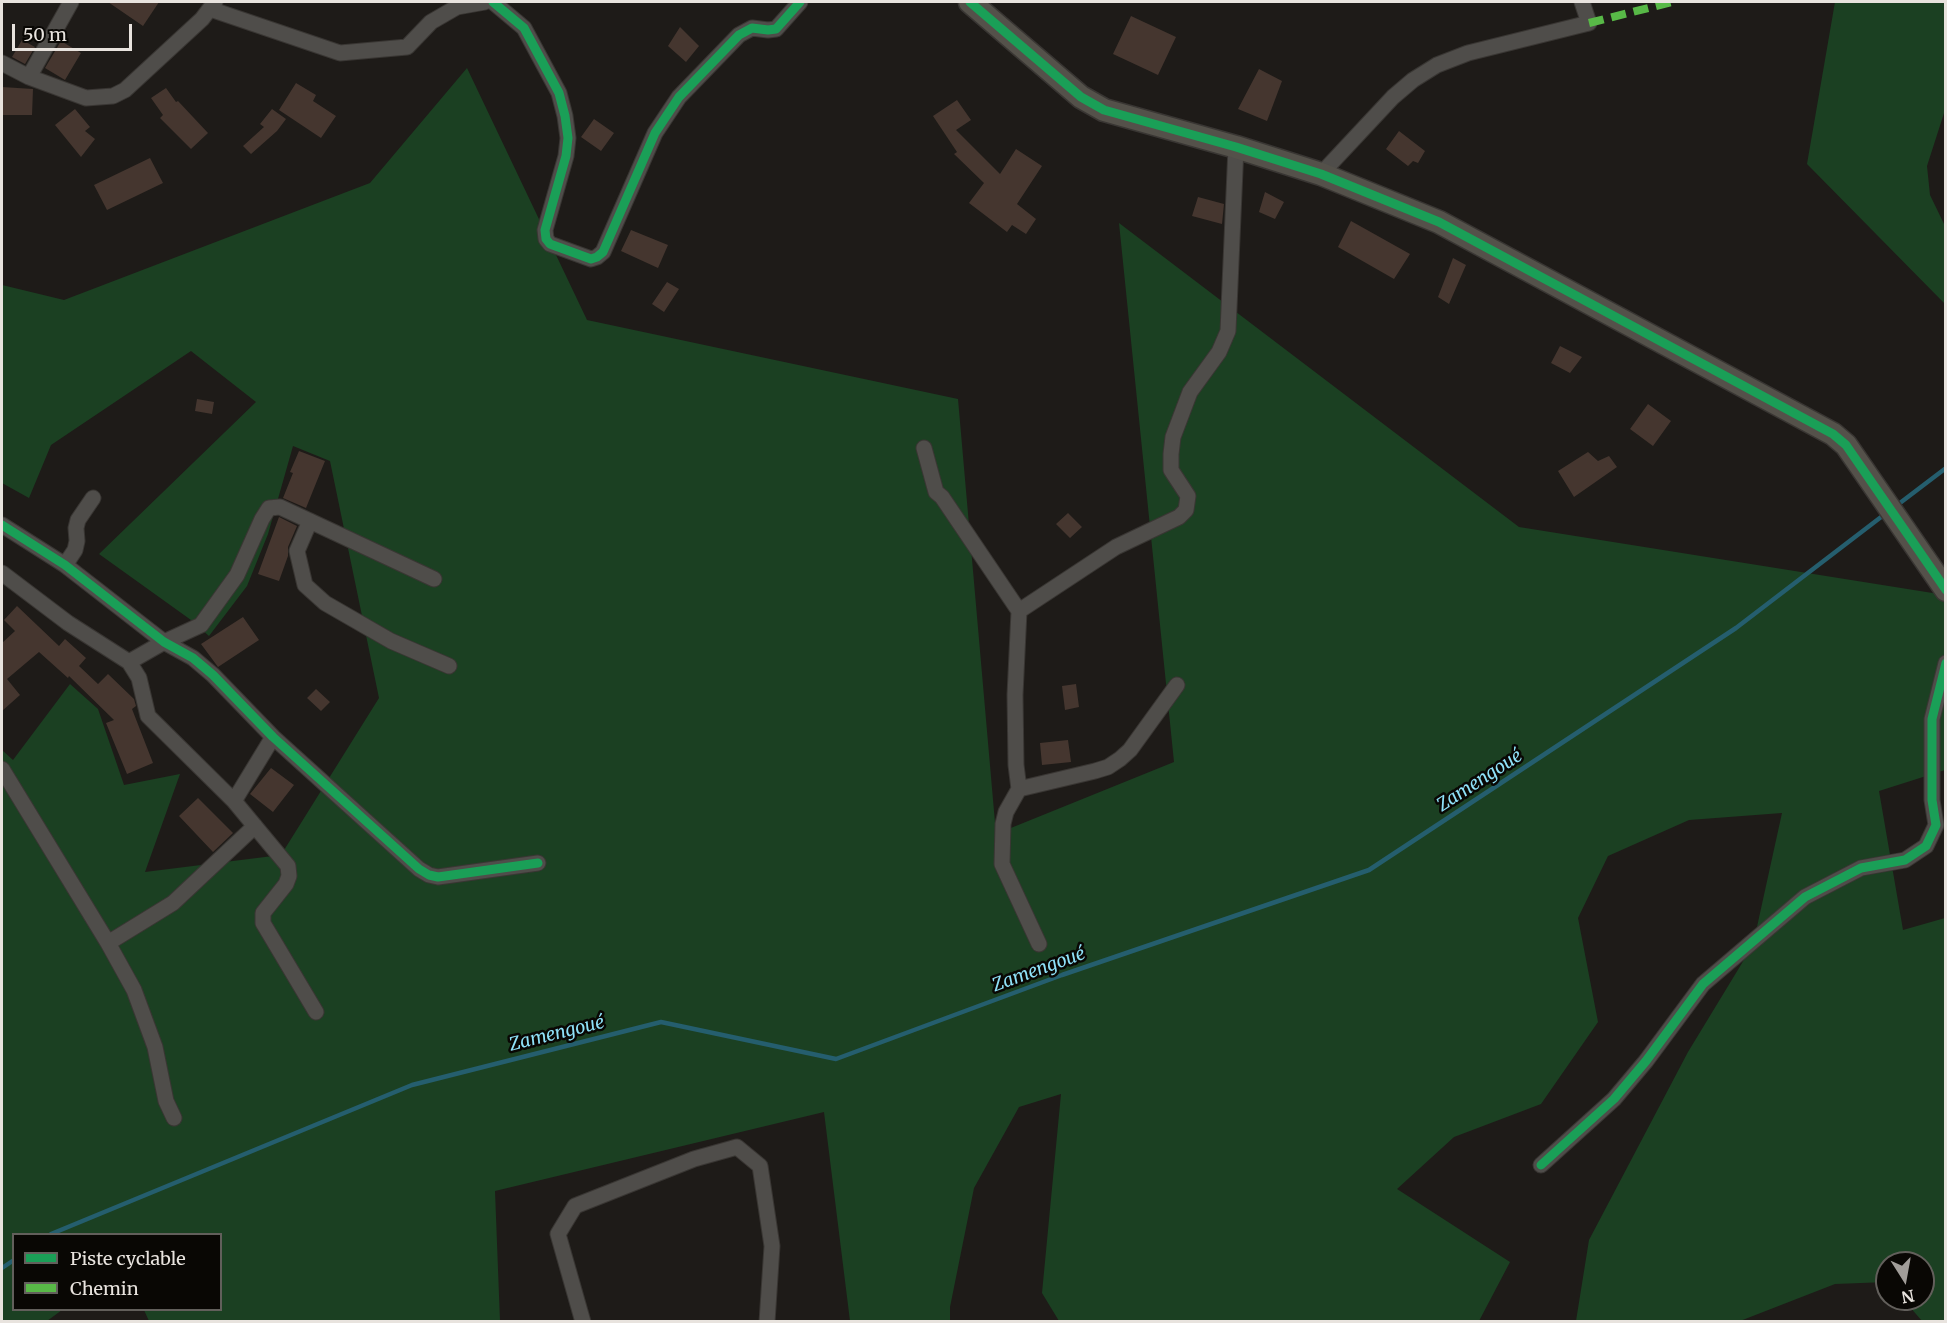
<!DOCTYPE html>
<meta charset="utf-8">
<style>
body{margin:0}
#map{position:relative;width:1947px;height:1323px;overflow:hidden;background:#1e1b18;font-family:Merriweather,serif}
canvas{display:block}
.frame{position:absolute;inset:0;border:3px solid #e8e3de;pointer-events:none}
.legend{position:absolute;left:12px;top:1233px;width:210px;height:78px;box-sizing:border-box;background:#090704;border:2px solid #625f5b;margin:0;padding:8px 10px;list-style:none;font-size:18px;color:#e8e3de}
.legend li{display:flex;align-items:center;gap:12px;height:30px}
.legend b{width:30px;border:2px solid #625f5b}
.north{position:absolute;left:1875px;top:1251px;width:60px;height:60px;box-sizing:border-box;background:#090704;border:2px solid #625f5b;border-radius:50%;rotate:169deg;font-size:16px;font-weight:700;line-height:24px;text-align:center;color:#e8e3de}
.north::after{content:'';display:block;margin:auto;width:21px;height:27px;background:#a19d99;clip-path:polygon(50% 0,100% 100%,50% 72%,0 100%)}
.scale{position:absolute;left:12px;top:24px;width:120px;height:27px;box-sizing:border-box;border:3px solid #e8e3de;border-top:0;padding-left:8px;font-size:18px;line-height:21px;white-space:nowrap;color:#e8e3de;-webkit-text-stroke:4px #090704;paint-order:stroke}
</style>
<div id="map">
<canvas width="1947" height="1323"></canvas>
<div class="frame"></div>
<ul class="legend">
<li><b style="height:8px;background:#1a9f57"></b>Piste cyclable</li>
<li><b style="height:8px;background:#58b947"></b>Chemin</li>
</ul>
<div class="north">N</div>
<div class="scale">50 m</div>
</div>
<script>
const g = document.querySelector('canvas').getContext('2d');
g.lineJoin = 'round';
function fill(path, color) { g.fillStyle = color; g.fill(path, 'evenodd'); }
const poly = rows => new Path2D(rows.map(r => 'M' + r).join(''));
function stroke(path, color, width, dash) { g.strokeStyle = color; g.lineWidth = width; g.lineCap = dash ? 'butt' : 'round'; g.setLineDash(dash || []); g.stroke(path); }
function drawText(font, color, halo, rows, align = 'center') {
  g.font = font + ' Merriweather,serif'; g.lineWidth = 5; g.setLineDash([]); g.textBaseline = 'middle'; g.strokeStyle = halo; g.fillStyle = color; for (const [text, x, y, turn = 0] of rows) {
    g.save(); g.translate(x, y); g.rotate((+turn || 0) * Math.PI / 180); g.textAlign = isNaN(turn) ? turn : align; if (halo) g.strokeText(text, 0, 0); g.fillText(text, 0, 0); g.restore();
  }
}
const green = poly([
 [1835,2,1945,2,1945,110,1927,166,1930,195,1945,226,1945,304,1807,164],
 [467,68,587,320,958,399,996,834,1174,762,1119,223,1519,527,1945,595,1945,770,1879,791,1903,930,1945,918,1945,1321,1922,1321,1903,1299,1923,1299,1923,1263,1887,1263,1887,1282,1835,1284,1740,1321,1576,1321,1589,1240,1688,1052,1753,945,1782,813,1689,820,1608,856,1578,918,1598,1022,1541,1104,1454,1137,1397,1189,1510,1262,1479,1321,1059,1321,1042,1293,1061,1094,1019,1107,974,1188,950,1307,950,1321,850,1321,824,1112,495,1191,500,1321,149,1321,144,1310,220,1310,220,1234,14,1234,14,1310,62,1310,47,1321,2,1321,2,750,13,760,70,684,98,709,124,785,180,774,145,872,281,855,379,698,330,461,293,446,268,534,247,586,209,636,191,620,99,554,256,402,191,351,51,445,29,498,2,483,2,285,64,300,370,183]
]);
const stream = poly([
 [1896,506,1946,468],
 [51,1234,412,1085,661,1022,836,1059,1062,975,1369,870,1736,628,1885,514],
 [2,1268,14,1260]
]);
const building = poly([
 [108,2,159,2,143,26],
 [1131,16,1176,37,1158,75,1113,54],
 [680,27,699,46,686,62,668,46],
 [22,40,35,47,25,64,12,57],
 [61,41,81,53,65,80,45,68],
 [1259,69,1282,81,1267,121,1238,109],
 [296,83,316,95,313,101,336,116,321,138,279,110],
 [2,87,33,89,32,115,2,115],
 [166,88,176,102,178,101,208,133,191,149,160,118,163,115,151,98],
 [957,100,971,120,956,130,1000,174,1016,149,1042,166,1017,204,1036,219,1026,234,1012,225,1007,232,969,203,984,183,954,154,957,152,933,116],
 [75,109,90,127,85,131,95,139,81,157,55,125],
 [272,109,286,119,277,131,251,154,243,146,264,127,260,124],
 [594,119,614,133,601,151,581,137],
 [1399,131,1425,151,1418,163,1413,161,1408,166,1386,149],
 [150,158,163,183,107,210,94,185],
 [1265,192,1284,202,1275,219,1259,212],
 [1198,197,1224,204,1222,224,1192,216],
 [1351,221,1410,254,1394,279,1338,247],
 [631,230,668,245,658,268,621,251],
 [1453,258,1466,265,1449,304,1438,297],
 [667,282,679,289,664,312,652,304],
 [1560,346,1582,357,1570,373,1551,363],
 [197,399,214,402,212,414,195,411],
 [1648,404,1671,421,1653,446,1630,429],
 [299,451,325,461,306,508,283,498,293,473,290,472],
 [1588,452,1598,461,1609,456,1617,467,1574,497,1558,471],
 [1068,513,1082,527,1070,538,1056,524],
 [279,517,297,526,288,547,288,556,279,581,258,574],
 [17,606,59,646,65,639,86,658,79,666,98,684,108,674,134,699,136,706,132,709,153,763,127,774,106,723,114,720,69,676,68,678,39,652,7,679,20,695,2,711,2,643,15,631,4,620],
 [243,617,259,640,218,667,201,644],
 [1076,684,1079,707,1065,710,1062,686],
 [316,689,330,702,321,711,307,698],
 [1068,740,1071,762,1042,765,1040,743],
 [271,768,294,785,273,812,250,794],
 [198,798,233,833,213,852,179,816]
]);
const street = poly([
 [493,2,524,28,559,93,565,116,568,138,566,156,545,230,546,239,550,244,591,259,597,257,603,252,655,133,679,97,739,35,752,28,768,30,776,29,800,2],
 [210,9,340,53,407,47,431,22,457,7,485,2],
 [2,63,29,77,86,98,113,96,125,90,202,19,215,2],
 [29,77,71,2],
 [1321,174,1393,97,1413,80,1437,65,1468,53,1589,23,1582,2],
 [924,448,936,492,942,497,1019,611,1015,695,1016,765,1019,789,1006,812,1003,824,1002,864,1039,944],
 [310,521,297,551,305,585,325,603,391,641,449,666],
 [2,525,65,565,164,642,193,658,213,675,273,737,419,869,429,875,438,877,538,863],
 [65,565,75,550,77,541,76,528,78,520,93,498],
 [2,573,68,623,129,662,139,678,148,716,234,801,288,866,289,876,286,884,263,913,263,923,316,1012],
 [1019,611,1116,547,1179,517,1186,510,1188,496,1171,470,1171,454,1173,437,1190,392,1219,352,1228,331,1236,147],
 [129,662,164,642,201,625,237,575,262,519,269,508,280,507,434,579],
 [2,769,108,943,134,990,155,1047,166,1101,174,1118],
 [1019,789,1095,771,1108,767,1120,759,1130,750,1177,685],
 [234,801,273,737],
 [108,943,173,903,255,826],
 [1541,1165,1614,1099,1646,1061,1703,984,1805,897,1861,868,1905,860,1926,846,1936,825,1932,800,1932,719,1946,663],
 [583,1322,558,1234,575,1206,694,1159,737,1147,760,1166,772,1246,767,1322]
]);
const secondary = poly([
 [970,2,1081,97,1104,110,1236,147,1321,174,1439,222,1833,434,1846,445,1946,590]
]);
const quiet = poly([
 [1589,23,1672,2]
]);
const cycleway = poly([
 [493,2,524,28,559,93,565,116,568,138,566,156,545,230,546,239,550,244,591,259,597,257,603,252,655,133,679,97,739,35,752,28,768,30,776,29,800,2],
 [970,2,1081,97,1104,110,1236,147,1321,174,1439,222,1833,434,1846,445,1946,590],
 [2,525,65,565,164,642,193,658,213,675,273,737,419,869,429,875,438,877,538,863],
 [1541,1165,1614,1099,1646,1061,1703,984,1805,897,1861,868,1905,860,1926,846,1936,825,1932,800,1932,719,1946,663]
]);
const waterNames = [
 ["Zamengoué",1480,781,-33],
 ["Zamengoué",1039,970,-20],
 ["Zamengoué",557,1034,-14]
];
fill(green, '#1b4022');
stroke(stream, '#255e6e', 4.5);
fill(building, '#45362f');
stroke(street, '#393633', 17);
stroke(secondary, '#393633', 25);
stroke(street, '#4f4d4a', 15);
stroke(secondary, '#54514a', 22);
stroke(quiet, '#58b947', 8, [15, 8]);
stroke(cycleway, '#1a9f57', 9);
drawText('italic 18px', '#8fe2f9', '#090704', waterNames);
</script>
